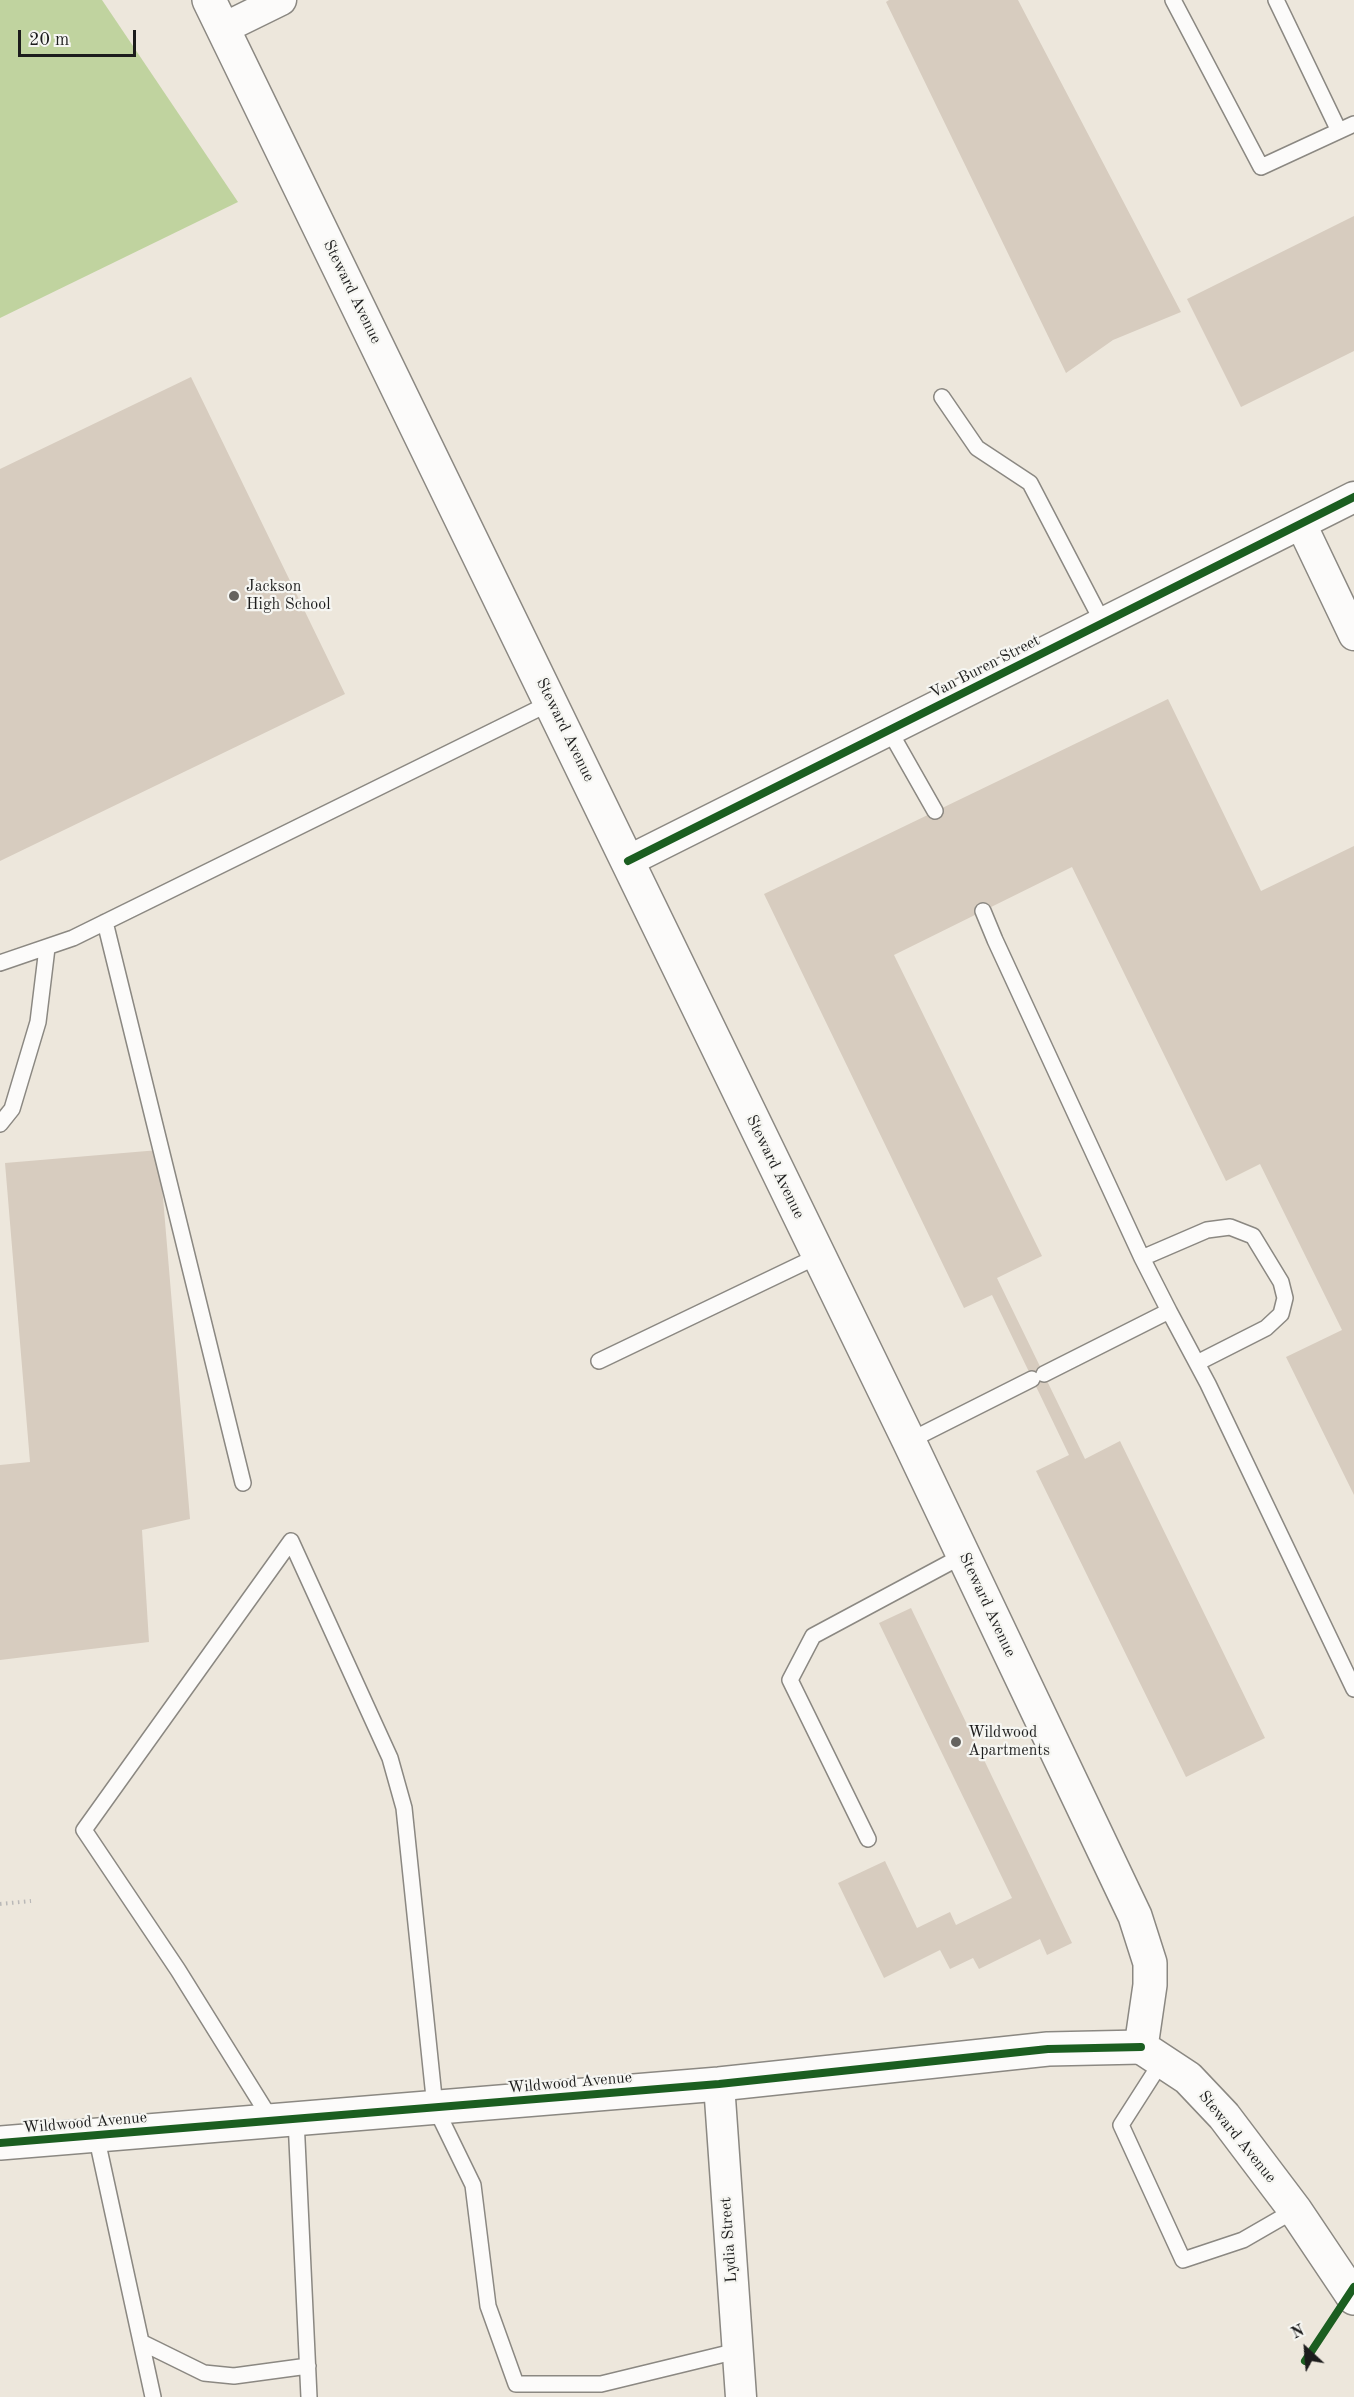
<!DOCTYPE html>
<style>
body{margin:0}
#map{position:relative;width:1354px;height:2397px;overflow:hidden;background:#ede7dc;font-family:"Old Standard TT",serif}
canvas{display:block}
.north{position:absolute;left:1276px;top:2319px;width:60px;height:60px;-webkit-text-stroke:4px #f6f6f2;paint-order:stroke;rotate:334deg;font-size:16px;font-weight:700;line-height:24px;text-align:center;color:#1c1c1c}
.north::after{content:'';display:block;margin:auto;width:21px;height:27px;background:#1c1c1c;clip-path:polygon(50% 0,100% 100%,50% 72%,0 100%)}
.scale{position:absolute;left:18px;top:30px;width:118px;height:27px;box-sizing:border-box;border:3px solid #1c1c1c;border-top:0;padding-left:8px;font-size:18px;line-height:21px;white-space:nowrap;color:#1c1c1c;-webkit-text-stroke:4px #f6f6f2;paint-order:stroke}
</style>
<div id="map">
<canvas width="1354" height="2397"></canvas>
<div class="north">N</div>
<div class="scale">20 m</div>
</div>
<script>
const g = document.querySelector('canvas').getContext('2d');
g.lineJoin = 'round';
function fill(path, color) { g.fillStyle = color; g.fill(path, 'evenodd'); }
const poly = rows => new Path2D(rows.map(r => 'M' + r).join(''));
function stroke(path, color, width, dash) { g.strokeStyle = color; g.lineWidth = width; g.lineCap = dash ? 'butt' : 'round'; g.setLineDash(dash || []); g.stroke(path); }
function drawText(font, color, halo, rows, align = 'center') {
  g.font = font + ' "Old Standard TT",serif'; g.lineWidth = 4.5; g.setLineDash([]); g.textBaseline = 'middle'; g.strokeStyle = halo; g.fillStyle = color; for (const [text, x, y, turn = 0] of rows) {
    g.save(); g.translate(x, y); g.rotate((+turn || 0) * Math.PI / 180); g.textAlign = isNaN(turn) ? turn : align; if (halo) g.strokeText(text, 0, 0); g.fillText(text, 0, 0); g.restore();
  }
}
const green = poly([
 [0,0,102,0,238,202,0,318]
]);
const building = poly([
 [889,0,1018,0,1181,312,1113,340,1066,373,886,2],
 [1354,216,1354,351,1241,407,1187,299],
 [191,377,345,694,0,861,0,469],
 [1168,699,1261,891,1354,846,1354,1495,1286,1357,1342,1330,1260,1164,1226,1181,1072,867,894,955,1042,1256,997,1278,1085,1459,1120,1441,1265,1738,1186,1777,1036,1471,1069,1455,992,1295,964,1308,764,894],
 [159,1150,190,1519,142,1530,149,1642,0,1660,0,1465,30,1462,5,1163],
 [911,1608,1072,1943,1047,1955,1040,1939,979,1969,973,1958,950,1969,940,1950,884,1978,838,1883,885,1861,917,1928,950,1912,956,1925,1012,1898,879,1623]
]);
const path = poly([
 [0,1904,31,1901]
]);
const service = poly([
 [1173,0,1261,167,1354,124],
 [1276,0,1339,131],
 [942,397,977,448,1030,483,1103,623],
 [889,730,935,811],
 [983,911,995,940,1142,1258,1169,1311,1044,1374],
 [105,922,243,1483],
 [0,963,73,938,552,702],
 [0,1124,12,1109,38,1022,47,948],
 [1142,1258,1207,1230,1230,1227,1253,1236,1281,1282,1285,1298,1281,1314,1266,1328,1197,1363],
 [1169,1311,1208,1384,1354,1689],
 [599,1361,818,1256],
 [909,1441,1032,1379],
 [868,1839,790,1680,813,1636,964,1555],
 [1162,2061,1121,2125,1183,2260,1243,2240,1295,2210],
 [296,2119,309,2397],
 [272,2121,178,1970,84,1830,291,1541,390,1758,404,1808,435,2107,473,2185,488,2306,516,2384,601,2384,737,2351],
 [96,2135,153,2397],
 [141,2342,204,2373,234,2376,308,2366]
]);
const minor = poly([
 [224,28,281,0],
 [1301,524,1354,635],
 [628,861,1354,497],
 [719,2084,741,2397]
]);
const tertiary = poly([
 [0,2143,719,2084,1048,2049,1141,2047]
]);
const secondary = poly([
 [209,0,909,1441,1135,1916,1150,1963,1150,1985,1141,2047,1188,2078,1224,2116,1295,2210,1354,2298]
]);
const cycleway = poly([
 [628,861,1354,497],
 [0,2143,719,2084,1048,2049,1141,2047],
 [1305,2361,1354,2287]
]);
const markers = [
 [234,596,6,"#65635f"],
 [956,1742,6,"#65635f"]
];
const streetNames = [
 ["Steward Avenue",352,292,64],
 ["Van Buren Street",985,667,-27],
 ["Steward Avenue",565,730,64],
 ["Steward Avenue",775,1167,64],
 ["Steward Avenue",987,1605,65],
 ["Wildwood Avenue",570,2083,-5],
 ["Wildwood Avenue",85,2123,-5],
 ["Steward Avenue",1237,2137,51],
 ["Lydia Street",729,2240,-94]
];
const poiNames = [
 ["Jackson",246,587],
 ["High School",246,605],
 ["Wildwood",968,1733],
 ["Apartments",968,1751]
];
fill(green, '#c0d39f');
fill(building, '#d7ccbf');
stroke(service, '#8b8882', 18);
stroke(minor, '#8b8882', 33);
stroke(tertiary, '#8b8882', 36);
stroke(secondary, '#8b8882', 36);
stroke(path, '#b9b8b7', 4, [1.5, 4.5]);
stroke(service, '#fcfbfa', 15);
stroke(minor, '#fcfbfa', 30);
stroke(tertiary, '#fcfbfa', 33);
stroke(secondary, '#fcfbfa', 33);
stroke(cycleway, '#1b5e20', 8);
for (const [x, y, r, color] of markers) { const dot = new Path2D(); dot.arc(x, y, r, 0, 2 * Math.PI); g.fillStyle = color; g.fill(dot); stroke(dot, '#f6f6f2', 2); }
drawText('16px', '#1c1c1c', '#f6f6f2', streetNames);
drawText('16px', '#1c1c1c', '#f6f6f2', poiNames, 'left');
</script>
